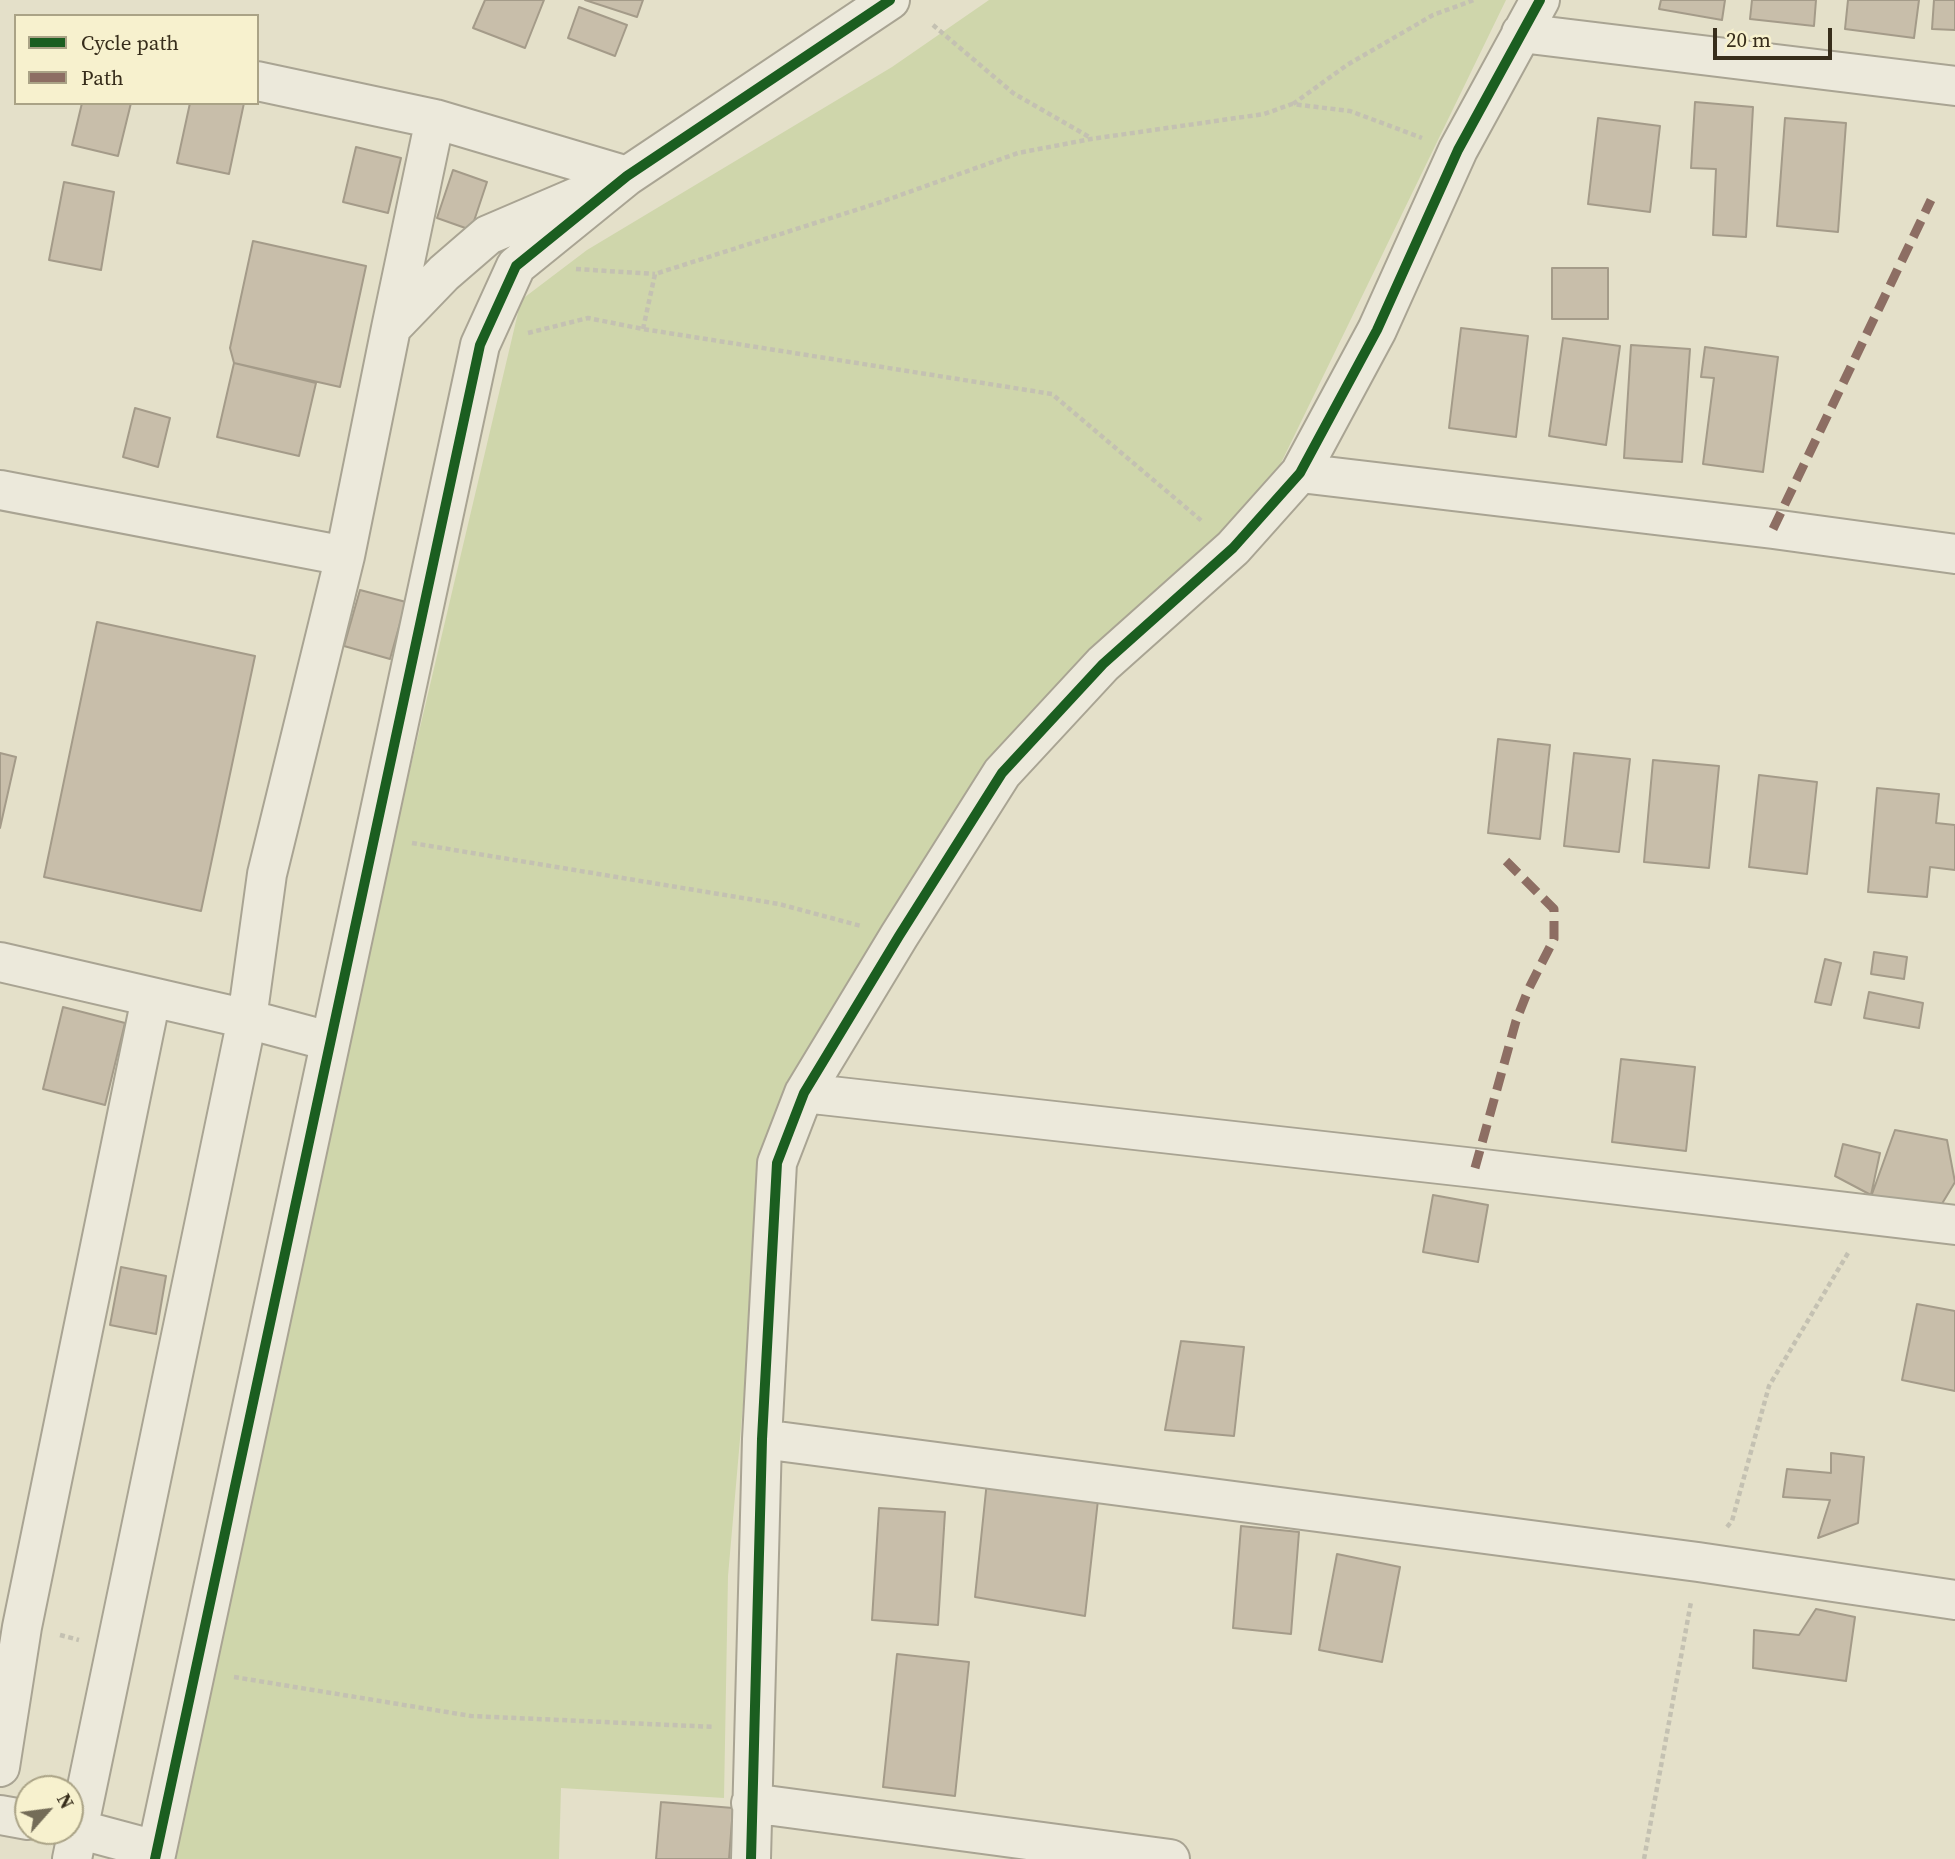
<!DOCTYPE html>
<style>
body{margin:0}
#map{position:relative;width:1955px;height:1859px;overflow:hidden;background:#e4e0c9;font-family:"Source Serif 4",serif}
canvas{display:block}
.legend{position:absolute;left:14px;top:14px;width:245px;height:91px;box-sizing:border-box;background:#f7f1ce;border:2px solid #aaa386;margin:0;padding:9px 12px;list-style:none;font-size:21px;color:#372d1b}
.legend li{display:flex;align-items:center;gap:14px;height:35px}
.legend b{width:35px;border:2px solid #aaa386}
.north{position:absolute;left:14px;top:1775px;width:70px;height:70px;box-sizing:border-box;background:#f7f1ce;border:2px solid #aaa386;border-radius:50%;rotate:62deg;font-size:19px;font-weight:700;line-height:28px;text-align:center;color:#372d1b}
.north::after{content:'';display:block;margin:auto;width:24px;height:32px;background:#746c58;clip-path:polygon(50% 0,100% 100%,50% 72%,0 100%)}
.scale{position:absolute;left:1713px;top:28px;width:119px;height:32px;box-sizing:border-box;border:4px solid #372d1b;border-top:0;padding-left:9px;font-size:21px;line-height:24px;white-space:nowrap;color:#372d1b;-webkit-text-stroke:5px #f7f1ce;paint-order:stroke}
</style>
<div id="map">
<canvas width="1955" height="1859"></canvas>
<ul class="legend">
<li><b style="height:9px;background:#1b5e20"></b>Cycle path</li>
<li><b style="height:9px;background:#8d6e63"></b>Path</li>
</ul>
<div class="north">N</div>
<div class="scale">20 m</div>
</div>
<script>
const g = document.querySelector('canvas').getContext('2d');
g.lineJoin = 'round';
function fill(path, color) { g.fillStyle = color; g.fill(path, 'evenodd'); }
const poly = rows => new Path2D(rows.map(r => 'M' + r).join(''));
function stroke(path, color, width, dash) { g.strokeStyle = color; g.lineWidth = width; g.lineCap = dash ? 'butt' : 'round'; g.setLineDash(dash || []); g.stroke(path); }
const green = poly([
 [989,0,1506,0,1280,465,1209,558,1043,712,763,1177,728,1576,724,1798,561,1788,559,1859,174,1859,392,846,521,300,587,250,892,67]
]);
const building = poly([
 [485,0,544,0,525,48,473,28,485,0],
 [585,0,643,0,637,17,585,0],
 [1661,0,1725,0,1722,20,1659,9,1661,0],
 [1752,0,1816,0,1814,26,1750,19,1752,0],
 [1848,0,1919,0,1914,38,1845,29,1848,0],
 [1934,0,1955,0,1955,30,1932,29,1934,0],
 [579,7,627,25,615,56,568,38,579,7],
 [1695,102,1753,107,1746,237,1713,235,1716,169,1691,168,1695,102],
 [82,103,131,103,118,156,72,145,82,103],
 [190,103,244,103,229,174,177,163,190,103],
 [1598,118,1660,126,1650,212,1588,204,1598,118],
 [1785,118,1846,123,1838,232,1777,226,1785,118],
 [356,147,401,158,388,213,343,202,356,147],
 [453,170,487,182,471,230,437,218,453,170],
 [64,182,114,192,101,270,49,260,64,182],
 [253,241,366,266,340,387,234,363,230,348,253,241],
 [1552,268,1608,268,1608,319,1552,319,1552,268],
 [1461,328,1528,336,1516,437,1449,428,1461,328],
 [1563,338,1620,346,1606,445,1549,436,1563,338],
 [1631,345,1690,349,1682,462,1624,458,1631,345],
 [1705,347,1778,357,1763,472,1703,464,1714,378,1701,377,1705,347],
 [234,363,316,383,299,456,217,437,234,363],
 [135,408,170,418,158,467,123,457,135,408],
 [360,590,406,602,390,659,344,646,360,590],
 [97,622,255,656,201,911,44,877,97,622],
 [1498,739,1550,745,1540,839,1488,833,1498,739],
 [0,753,16,757,0,828,0,753],
 [1574,753,1630,759,1619,852,1564,846,1574,753],
 [1653,760,1719,766,1709,868,1644,862,1653,760],
 [1759,775,1817,782,1807,874,1749,867,1759,775],
 [1877,788,1939,794,1936,823,1955,825,1955,870,1930,867,1927,897,1868,892,1877,788],
 [1874,952,1907,957,1904,979,1871,974,1874,952],
 [1825,959,1841,963,1831,1005,1815,1002,1825,959],
 [1869,992,1923,1003,1919,1028,1864,1018,1869,992],
 [63,1007,125,1023,105,1105,43,1089,63,1007],
 [1621,1059,1695,1067,1686,1151,1612,1142,1621,1059],
 [1895,1130,1947,1140,1955,1182,1934,1217,1867,1208,1895,1130],
 [1843,1144,1880,1153,1871,1195,1835,1176,1843,1144],
 [1433,1195,1488,1205,1478,1262,1423,1252,1433,1195],
 [121,1267,166,1276,156,1334,110,1325,121,1267],
 [1917,1304,1955,1311,1955,1391,1902,1380,1917,1304],
 [1181,1341,1244,1347,1234,1436,1165,1430,1181,1341],
 [1831,1453,1864,1457,1858,1523,1818,1538,1830,1500,1783,1497,1787,1469,1831,1473,1831,1453],
 [987,1481,1098,1500,1085,1616,975,1597,987,1481],
 [879,1508,945,1512,938,1625,872,1620,879,1508],
 [1241,1526,1299,1532,1291,1634,1233,1628,1241,1526],
 [1337,1554,1400,1567,1382,1662,1319,1650,1337,1554],
 [1816,1609,1855,1617,1846,1681,1753,1668,1754,1630,1799,1635,1816,1609],
 [897,1654,969,1662,955,1796,883,1787,897,1654],
 [661,1802,733,1808,729,1859,656,1859,661,1802]
]);
const path = poly([
 [933,25,1013,93,1091,138],
 [1293,104,1347,65,1433,15,1474,0],
 [576,269,655,274],
 [643,329,655,274,881,202,1018,153,1091,139,1264,114,1292,104,1350,111,1422,138],
 [528,333,588,318,643,329,1052,394,1203,522],
 [412,843,779,904,861,926],
 [1727,1527,1732,1521,1769,1386,1848,1253],
 [60,1635,79,1640],
 [234,1677,471,1716,715,1727],
 [1644,1859,1691,1602]
]);
const street = poly([
 [1521,33,1955,86],
 [257,81,435,119,627,176],
 [391,328,435,119],
 [1300,473,1773,529,1955,554],
 [0,490,345,556],
 [0,962,247,1019,329,1041],
 [804,1093,1475,1168,1955,1225],
 [762,1439,1698,1562,1955,1600],
 [0,1767,22,1627,151,998],
 [751,1803,1170,1859],
 [0,1815,28,1820],
 [70,1827,156,1850],
 [72,1859,247,1019,267,874,345,556,391,328,444,273,488,235,586,193],
 [155,1859,480,345,516,266,627,176,890,0],
 [751,1859,762,1439,777,1163,804,1093,899,936,1002,773,1103,664,1233,548,1300,473,1377,330,1458,150,1540,0]
]);
const quiet = poly([
 [1773,529,1931,200],
 [1475,1168,1516,1021,1529,988,1554,939,1554,909,1506,861]
]);
const cycleway = poly([
 [155,1859,480,345,516,266,627,176,890,0],
 [751,1859,762,1439,777,1163,804,1093,899,936,1002,773,1103,664,1233,548,1300,473,1377,330,1458,150,1540,0]
]);
fill(green, '#cfd6ab');
fill(building, '#c8beaa');
stroke(building, '#a49b89', 2);
stroke(street, '#a9a493', 42);
stroke(path, '#c4c1b2', 4.5, [5, 3.5]);
stroke(street, '#ece9db', 38);
stroke(quiet, '#8d6e63', 9, [18, 9]);
stroke(cycleway, '#1b5e20', 10);
</script>
